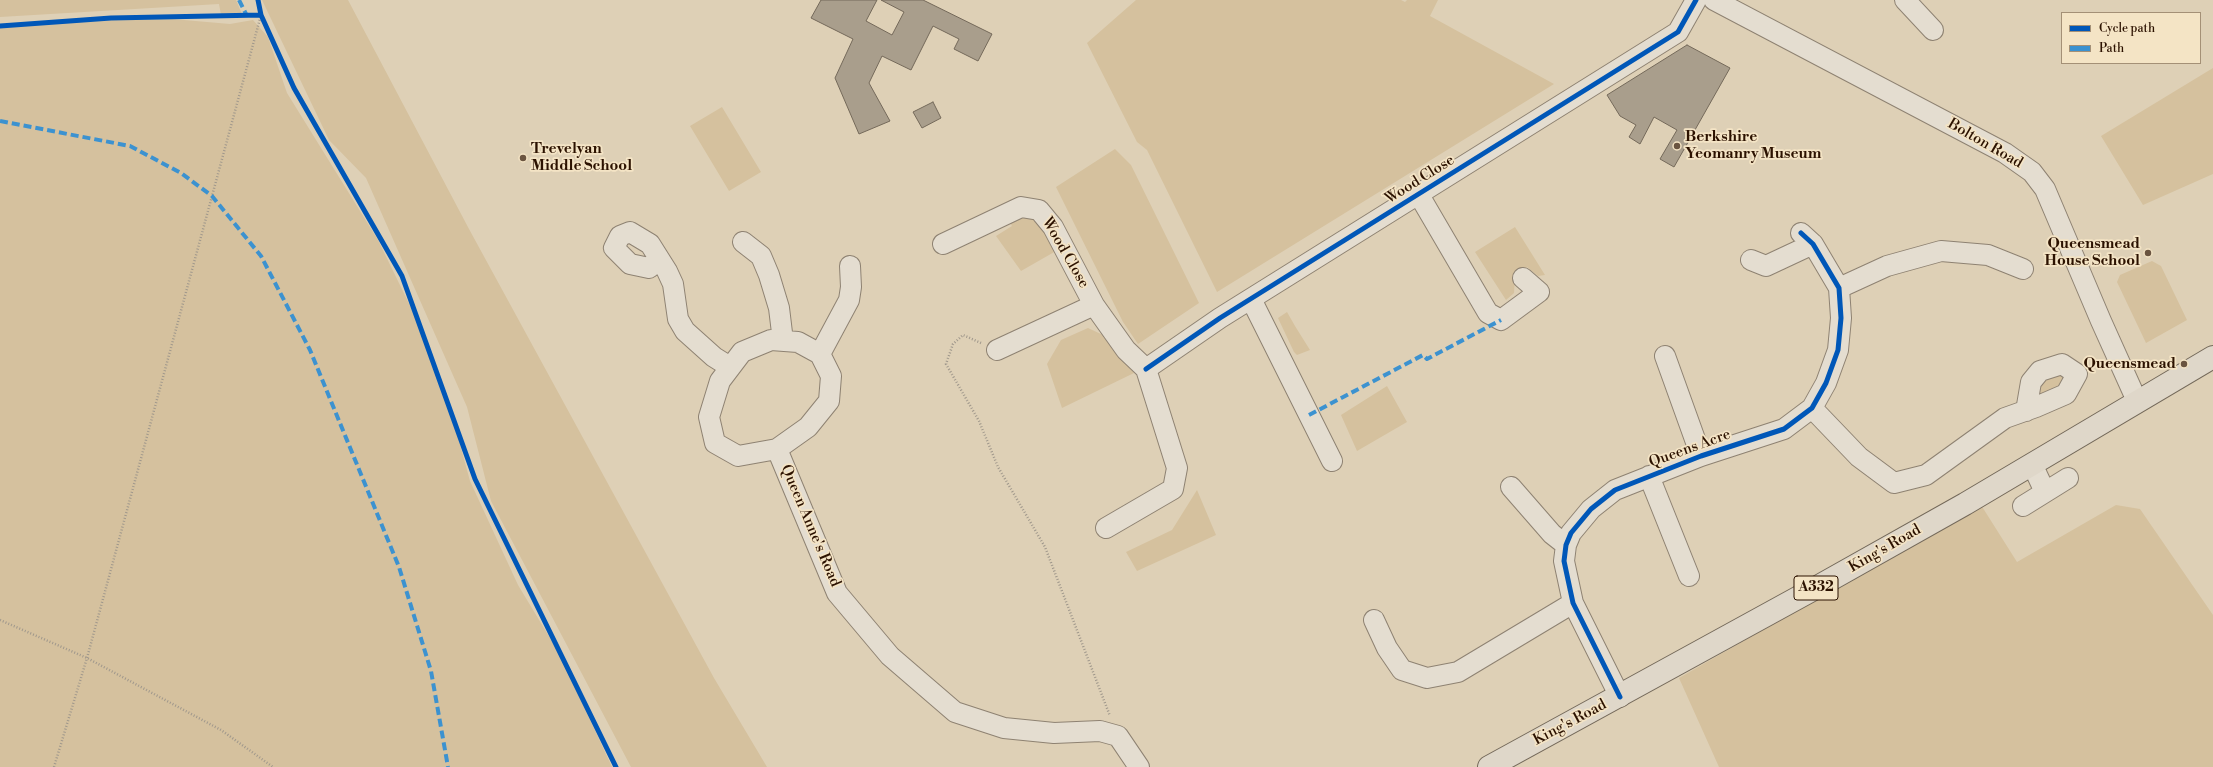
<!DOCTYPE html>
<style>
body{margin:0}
#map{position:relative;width:2213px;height:767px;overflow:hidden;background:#ded0b6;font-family:"Libre Bodoni",serif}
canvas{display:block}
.legend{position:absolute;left:2061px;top:12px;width:140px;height:52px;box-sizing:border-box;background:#f4e4c5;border:1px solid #a49076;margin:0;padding:5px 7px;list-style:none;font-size:12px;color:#2c1200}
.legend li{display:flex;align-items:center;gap:8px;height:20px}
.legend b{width:20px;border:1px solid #a49076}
</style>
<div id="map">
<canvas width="2213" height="767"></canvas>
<ul class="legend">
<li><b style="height:5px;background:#0057b8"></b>Cycle path</li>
<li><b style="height:5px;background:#3c92d0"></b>Path</li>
</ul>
</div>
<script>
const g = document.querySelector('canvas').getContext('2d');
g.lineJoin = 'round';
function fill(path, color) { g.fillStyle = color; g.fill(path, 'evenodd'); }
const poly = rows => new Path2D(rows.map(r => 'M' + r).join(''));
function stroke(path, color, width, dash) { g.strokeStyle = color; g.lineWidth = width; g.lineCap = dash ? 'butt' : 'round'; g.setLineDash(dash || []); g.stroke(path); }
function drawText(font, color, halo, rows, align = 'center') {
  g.font = font + ' "Libre Bodoni",serif'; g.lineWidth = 3.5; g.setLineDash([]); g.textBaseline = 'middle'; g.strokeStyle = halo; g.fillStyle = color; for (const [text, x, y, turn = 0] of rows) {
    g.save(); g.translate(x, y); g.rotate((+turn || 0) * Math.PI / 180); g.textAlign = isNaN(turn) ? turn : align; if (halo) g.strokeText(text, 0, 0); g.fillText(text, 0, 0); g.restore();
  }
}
const green = poly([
 [0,0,236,0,242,14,221,15,219,4,0,17],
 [262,0,348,0,469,229,714,678,767,767,631,767,491,501,467,407,366,178,329,140],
 [1136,0,1401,0,1405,2,1407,0,1438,0,1430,16,1554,84,1217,292,1147,150,1137,142,1087,43],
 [138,16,230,24,253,20,268,37,287,93,378,240,415,316,452,415,470,481,518,585,559,653,612,767,0,767,0,25],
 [2213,68,2213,174,2143,205,2101,136],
 [722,107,761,172,729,191,690,126],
 [1115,149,1131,165,1199,303,1138,344,1123,322,1056,187],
 [1032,211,1063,247,1021,271,996,236,1012,226,1004,213],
 [1515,227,1545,275,1538,276,1527,267,1515,277,1514,293,1506,300,1475,252],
 [2152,261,2161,266,2187,320,2146,343,2117,282,2120,275],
 [1287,312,1295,326,1310,350,1297,355,1294,352,1278,318],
 [1088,328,1103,335,1128,361,1134,373,1062,408,1047,364,1061,340],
 [2054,372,2068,377,2065,386,2039,396,2037,384],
 [1387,386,1407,422,1357,451,1341,415],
 [1197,490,1216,535,1137,571,1126,552,1172,530],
 [1981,505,2017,562,2116,505,2140,509,2213,615,2213,767,1719,767,1679,678]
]);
const building = poly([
 [821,0,877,0,866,21,892,35,904,12,881,0,923,0,992,34,978,61,954,49,959,39,933,26,911,70,882,56,869,83,890,121,859,134,835,78,853,39,811,18,821,0],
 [1687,45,1730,68,1674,167,1660,159,1677,130,1654,117,1640,144,1629,137,1636,125,1620,116,1607,95,1687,45],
 [933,102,941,118,922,128,913,112,933,102]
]);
const path = poly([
 [981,343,963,335,953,344,946,364,979,421,998,467,1045,547,1110,716],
 [0,620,87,658,221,730,273,767],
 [54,767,87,658,261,15]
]);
const minor = poly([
 [1714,0,2005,153,2032,172,2045,189,2101,321,2137,401],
 [1905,0,1933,30],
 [1419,195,1488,313,1501,320,1539,292,1523,278],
 [743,242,761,256,769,275,779,308,783,341],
 [943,244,1021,207,1039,210,1053,227,1094,305,1126,350,1146,369,1177,468,1173,489,1106,528],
 [659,260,649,268,630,264,614,248,620,236,630,232,650,244,667,271,673,284,678,319,685,331,714,357,730,367],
 [1751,260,1766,266,1813,244],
 [1839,288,1887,266,1941,251,1988,255,2023,269],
 [1251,299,1332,461],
 [771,340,798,342,820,354,831,376,829,401,808,427,777,449,738,456,715,443,709,417,720,381,742,352,771,340],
 [997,350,1094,305],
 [820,354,849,300,851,287,850,266],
 [1665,356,1701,456],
 [1146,369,1220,318,1678,32,1696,0],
 [1812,408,1859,457,1894,483,1926,475,2005,418,2036,407,2066,394,2077,374,2062,364,2040,371,2031,382,2026,411],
 [777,449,837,593,890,656,955,712,1004,728,1054,733,1100,731,1118,736,1139,767],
 [2032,464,2045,492],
 [1649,476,1689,576],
 [1511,487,1552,534,1566,545],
 [2023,506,2068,478],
 [1374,620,1387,648,1402,670,1427,678,1458,672,1573,603],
 [1620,697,1573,603,1564,561,1566,545,1571,533,1591,509,1615,490,1701,456,1784,429,1812,408,1826,383,1838,350,1841,318,1839,288,1813,244,1801,233]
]);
const major = poly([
 [1489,767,1812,590,1965,504,2213,357]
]);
const quiet = poly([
 [239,0,247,16],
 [0,121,130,146,181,173,212,196,261,256,310,350,399,567,431,671,448,767],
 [1309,415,1423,355,1427,359,1501,320]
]);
const cycleway = poly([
 [261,15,294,88,402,276,475,479,616,767],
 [0,26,111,18,261,15,258,0],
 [1146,369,1220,318,1678,32,1696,0],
 [1620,697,1573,603,1564,561,1566,545,1571,533,1591,509,1615,490,1701,456,1784,429,1812,408,1826,383,1838,350,1841,318,1839,288,1813,244,1801,233]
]);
const markers = [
 [1677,146,4,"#6a5440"],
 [523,158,4,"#6a5440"],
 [2148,253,4,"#6a5440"],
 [2184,364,4,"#6a5440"]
];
const shields = [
 [1816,588,44]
];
const shieldNames = [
 ["A332",1816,588]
];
const poiNames = [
 ["Berkshire",1685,137],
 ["Yeomanry Museum",1685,154],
 ["Trevelyan",531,149],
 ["Middle School",531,166],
 ["Queensmead",2140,244,"right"],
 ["House School",2140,261,"right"],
 ["Queensmead",2176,364,"right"]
];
const streetNames = [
 ["Bolton Road",1985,144,30],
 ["Wood Close",1420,180,-32],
 ["Wood Close",1065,253,60],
 ["Queens Acre",1690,449,-20],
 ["Queen Anne's Road",810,526,67],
 ["King's Road",1885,549,-30],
 ["King's Road",1570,723,-28]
];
fill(green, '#d5c19e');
fill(building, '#a99e8c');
stroke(building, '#74695a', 1);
stroke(minor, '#8e8272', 22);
stroke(major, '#74695a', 24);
stroke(path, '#a0988c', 2.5, [1, 2]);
stroke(minor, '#e4ddd0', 20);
stroke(major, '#dfd7c9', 22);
stroke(quiet, '#3c92d0', 4, [8, 4]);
stroke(cycleway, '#0057b8', 5);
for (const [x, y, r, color] of markers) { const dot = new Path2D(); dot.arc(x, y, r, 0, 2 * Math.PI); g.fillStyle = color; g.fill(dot); stroke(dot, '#f4e4c5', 1.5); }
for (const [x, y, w] of shields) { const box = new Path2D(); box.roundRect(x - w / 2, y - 12, w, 24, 3); g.fillStyle = '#f4e4c5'; g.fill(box); stroke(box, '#2c1200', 1); }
drawText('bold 14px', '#2c1200', null, shieldNames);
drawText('bold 15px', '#2c1200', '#f4e4c5', poiNames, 'left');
drawText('15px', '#2c1200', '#f4e4c5', streetNames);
</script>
